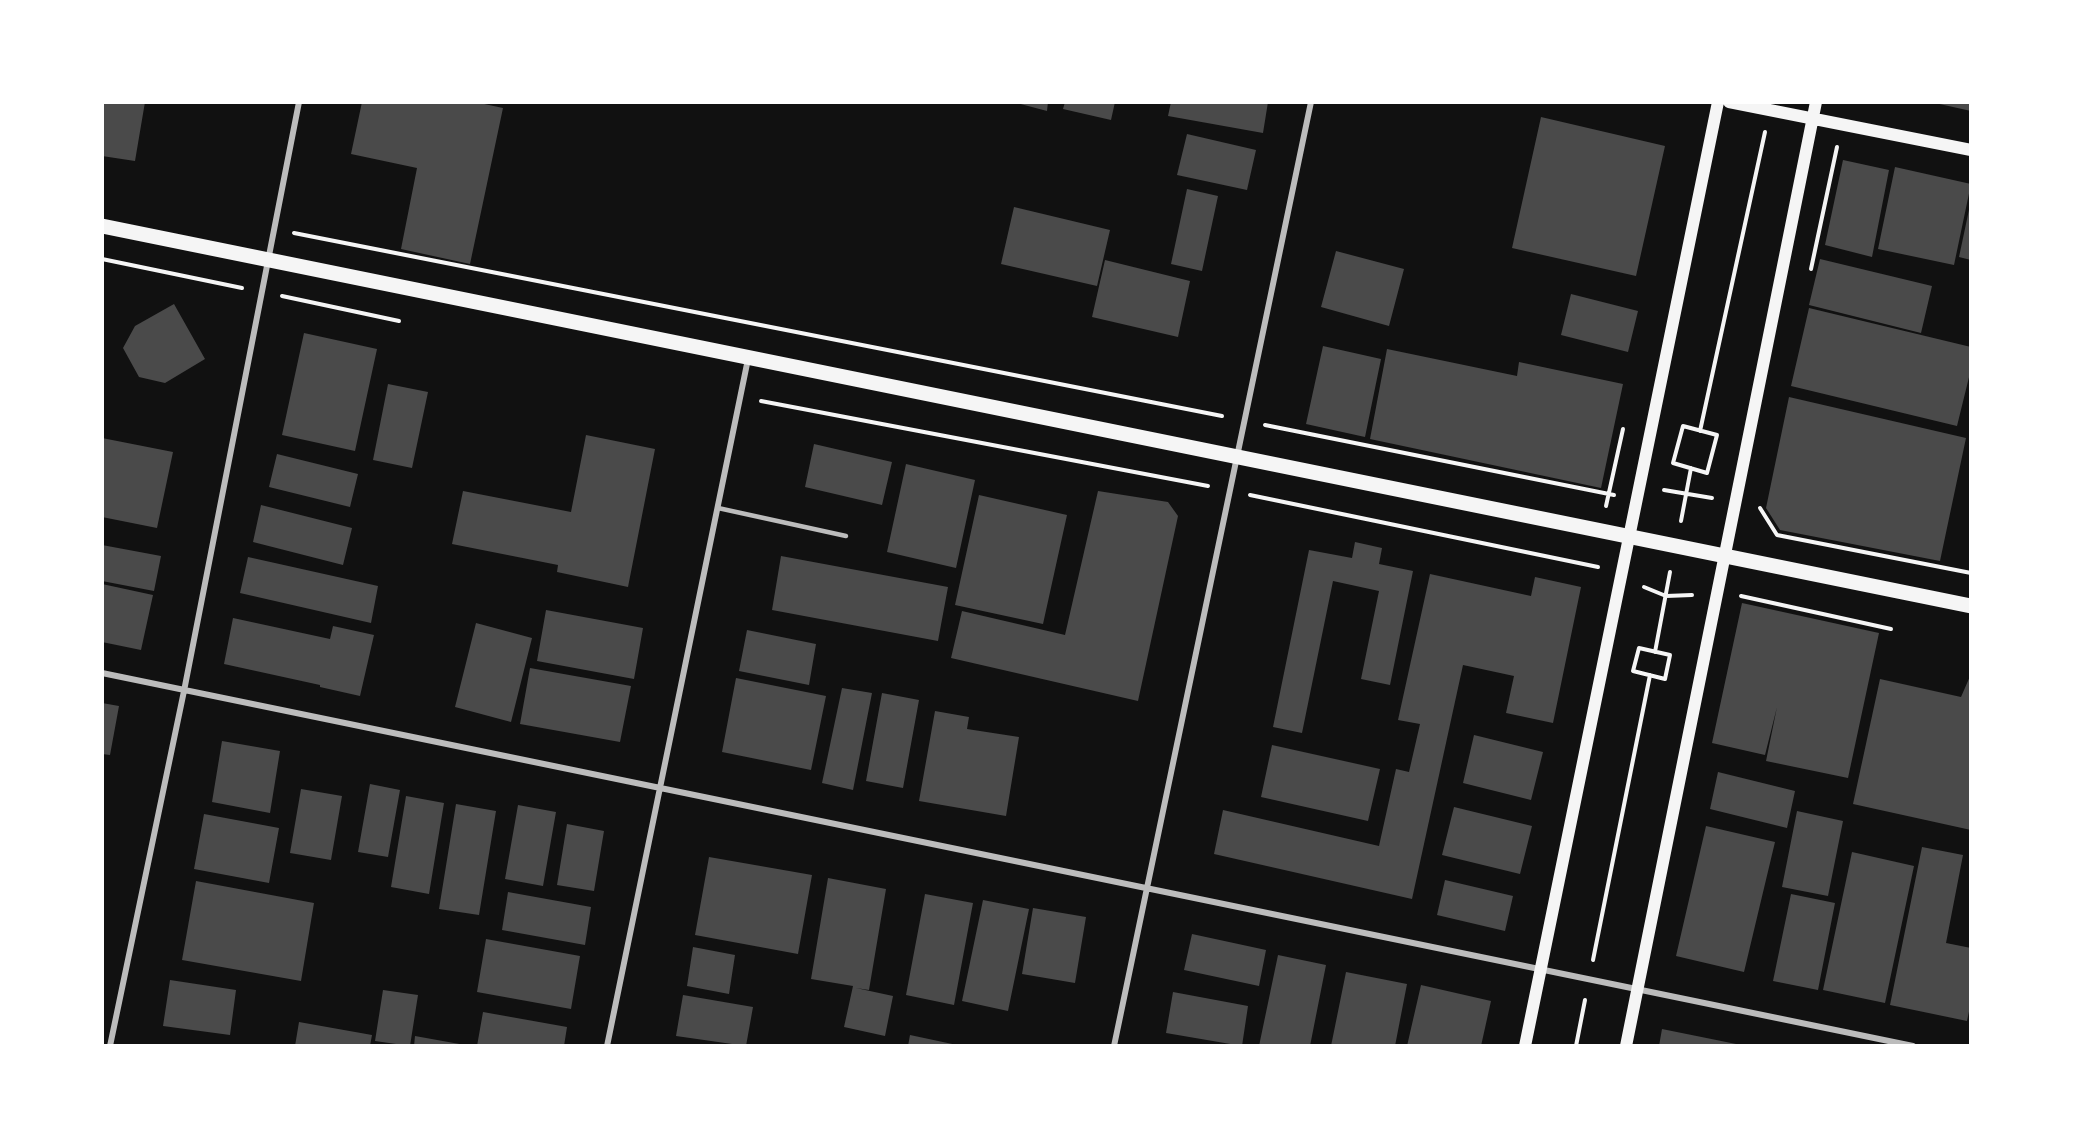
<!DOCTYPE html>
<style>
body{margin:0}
#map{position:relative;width:2073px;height:1148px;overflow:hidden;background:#111;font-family:"Open Sans",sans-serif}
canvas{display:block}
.frame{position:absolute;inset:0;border:104px solid #fff;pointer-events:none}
</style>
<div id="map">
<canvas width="2073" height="1148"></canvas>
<div class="frame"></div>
</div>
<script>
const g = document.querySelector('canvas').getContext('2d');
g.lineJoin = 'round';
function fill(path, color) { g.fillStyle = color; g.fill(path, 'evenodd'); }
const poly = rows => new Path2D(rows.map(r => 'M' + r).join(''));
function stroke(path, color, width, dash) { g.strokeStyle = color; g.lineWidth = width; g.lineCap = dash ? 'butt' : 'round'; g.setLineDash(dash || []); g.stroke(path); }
const building = poly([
 [102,102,145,102,135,161,102,156],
 [362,102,475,102,503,108,470,264,401,249,417,168,351,154],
 [1013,102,1048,102,1047,111],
 [1065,102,1115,102,1111,120,1063,109],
 [1171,102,1268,102,1263,133,1168,116],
 [1935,102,1971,102,1971,111,1935,103],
 [1541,117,1665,146,1636,276,1512,248],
 [1187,134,1256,150,1247,190,1177,175],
 [1843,160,1889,170,1872,257,1825,245],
 [1895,167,1971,184,1954,265,1878,249],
 [1187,189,1218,196,1202,271,1171,264],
 [1970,205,1971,205,1971,260,1959,257],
 [1014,207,1110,230,1097,286,1001,264],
 [1336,251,1404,269,1389,326,1321,307],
 [1820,259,1932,286,1921,333,1809,305],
 [1105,260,1190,281,1178,337,1092,317],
 [1571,294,1638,311,1628,352,1561,335],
 [174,304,205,359,165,383,139,377,123,348,135,326],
 [1809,308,1971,347,1971,369,1957,426,1791,386],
 [304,333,377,349,355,451,282,435],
 [1323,346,1381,359,1365,437,1306,424],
 [1387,349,1517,376,1519,362,1623,384,1601,488,1370,439],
 [388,384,428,392,412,468,373,460],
 [1789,397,1966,438,1940,561,1780,530,1766,508],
 [586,435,655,449,628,587,557,572,558,565,452,544,463,491,571,512],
 [102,438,173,452,157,528,102,517],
 [814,444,892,462,882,505,805,487],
 [277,454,358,474,350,507,269,487],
 [906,464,975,480,956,568,887,552],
 [1098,491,1168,502,1178,516,1138,701,951,658,962,611,1065,635],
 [979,495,1067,515,1043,624,955,605],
 [261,505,352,528,343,565,253,542],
 [1355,542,1382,548,1379,564,1413,571,1390,685,1361,679,1379,591,1333,581,1302,733,1273,727,1309,550,1352,558],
 [102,545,161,556,154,591,102,581],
 [781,556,948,587,938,641,772,610],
 [248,557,378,586,371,623,240,593],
 [1430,574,1531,596,1535,577,1581,587,1553,723,1506,713,1514,676,1463,665,1412,899,1214,854,1223,810,1379,846,1396,769,1409,772,1420,724,1398,720],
 [102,584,153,595,141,650,102,642],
 [1742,603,1879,633,1848,778,1766,761,1777,707,1765,755,1712,743],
 [546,610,643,628,634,679,537,661],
 [233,618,330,639,333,626,374,635,360,696,320,687,320,685,224,664],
 [476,623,532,638,511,722,455,707],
 [747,630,816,644,809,685,739,671],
 [530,668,631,686,620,742,520,724],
 [1971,674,1971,830,1853,804,1880,679,1961,697],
 [736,678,826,696,811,770,722,752],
 [842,688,872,693,853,790,822,783],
 [882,693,919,700,903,788,866,781],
 [102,703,119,706,110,755,102,754],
 [935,711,969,717,967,729,1019,737,1006,816,919,801],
 [1474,735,1543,752,1531,800,1463,783],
 [222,741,280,751,270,813,212,802],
 [1272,745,1380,769,1368,821,1261,797],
 [1718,772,1795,791,1787,828,1710,809],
 [370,784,400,790,388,857,358,852],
 [301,789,342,796,331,860,290,853],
 [406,796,444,803,429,894,391,887],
 [456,804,496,811,479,915,439,909],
 [518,805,556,812,543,886,505,879],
 [1454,807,1532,826,1520,874,1442,855],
 [1797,811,1843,821,1828,896,1782,887],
 [204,814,279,828,269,883,194,869],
 [567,824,604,831,594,891,557,885],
 [1706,826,1775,842,1744,972,1676,956],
 [1922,847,1963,855,1946,943,1971,948,1971,1002,1967,1021,1890,1005],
 [1852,852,1914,866,1885,1003,1823,990],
 [709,857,812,875,798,954,695,935],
 [828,878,886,889,869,990,856,988,893,996,885,1036,844,1027,853,986,811,979],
 [1445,880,1513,896,1505,931,1437,915],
 [196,881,314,903,301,981,182,960],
 [508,892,591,907,585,945,502,930],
 [925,894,973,903,954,1005,906,995],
 [1791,894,1835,903,1818,990,1773,981],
 [983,900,1029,909,1008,1011,962,1001],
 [1033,908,1086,917,1075,983,1022,974],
 [1192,934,1266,950,1259,986,1184,970],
 [486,939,580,956,571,1009,477,992],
 [693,947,735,955,729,994,687,986],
 [1278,955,1326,965,1310,1046,1259,1046],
 [1346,972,1407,984,1395,1046,1331,1046],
 [170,980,236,990,230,1035,163,1026],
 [1421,985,1491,1001,1481,1046,1407,1046],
 [383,990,418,995,410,1046,375,1041],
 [1173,992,1248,1006,1242,1046,1166,1033],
 [683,995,753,1007,746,1046,676,1036],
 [483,1012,567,1027,564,1046,477,1046],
 [299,1022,372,1035,370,1046,295,1046],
 [1662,1029,1741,1045,1741,1046,1659,1046],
 [910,1035,957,1045,957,1046,908,1046],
 [415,1036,465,1045,464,1046,414,1046]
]);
const path = poly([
 [294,233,1222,416],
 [102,259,242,288],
 [1811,269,1837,147],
 [282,296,399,321],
 [761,401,1208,486],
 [1265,425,1614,495],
 [1683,426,1717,435,1707,473,1673,463,1683,426],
 [1700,431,1765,132],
 [1664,490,1712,498],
 [1250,495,1598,567],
 [1606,506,1623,429],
 [1760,508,1777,535,1971,573],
 [1681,521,1691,468],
 [1644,587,1666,596,1692,595],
 [1741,596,1891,629],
 [1639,648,1670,655,1665,679,1633,671,1639,648],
 [1655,652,1670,572],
 [1593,960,1650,675],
 [1576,1046,1585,1000]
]);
const service = poly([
 [718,508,846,536]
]);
const minor = poly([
 [102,673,1913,1046],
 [110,1046,184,691,299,102],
 [607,1046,748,359],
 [1114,1046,1311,102]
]);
const secondary = poly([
 [1729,102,1971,150],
 [1525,1046,1718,102],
 [1626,1046,1816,102]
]);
const primary = poly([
 [102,226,1971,606]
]);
fill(building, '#4a4a4a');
stroke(path, '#f5f5f5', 4);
stroke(service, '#bcbcbc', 4.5);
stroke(minor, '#bcbcbc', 6);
stroke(secondary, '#f5f5f5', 12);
stroke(primary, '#f5f5f5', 15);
</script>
